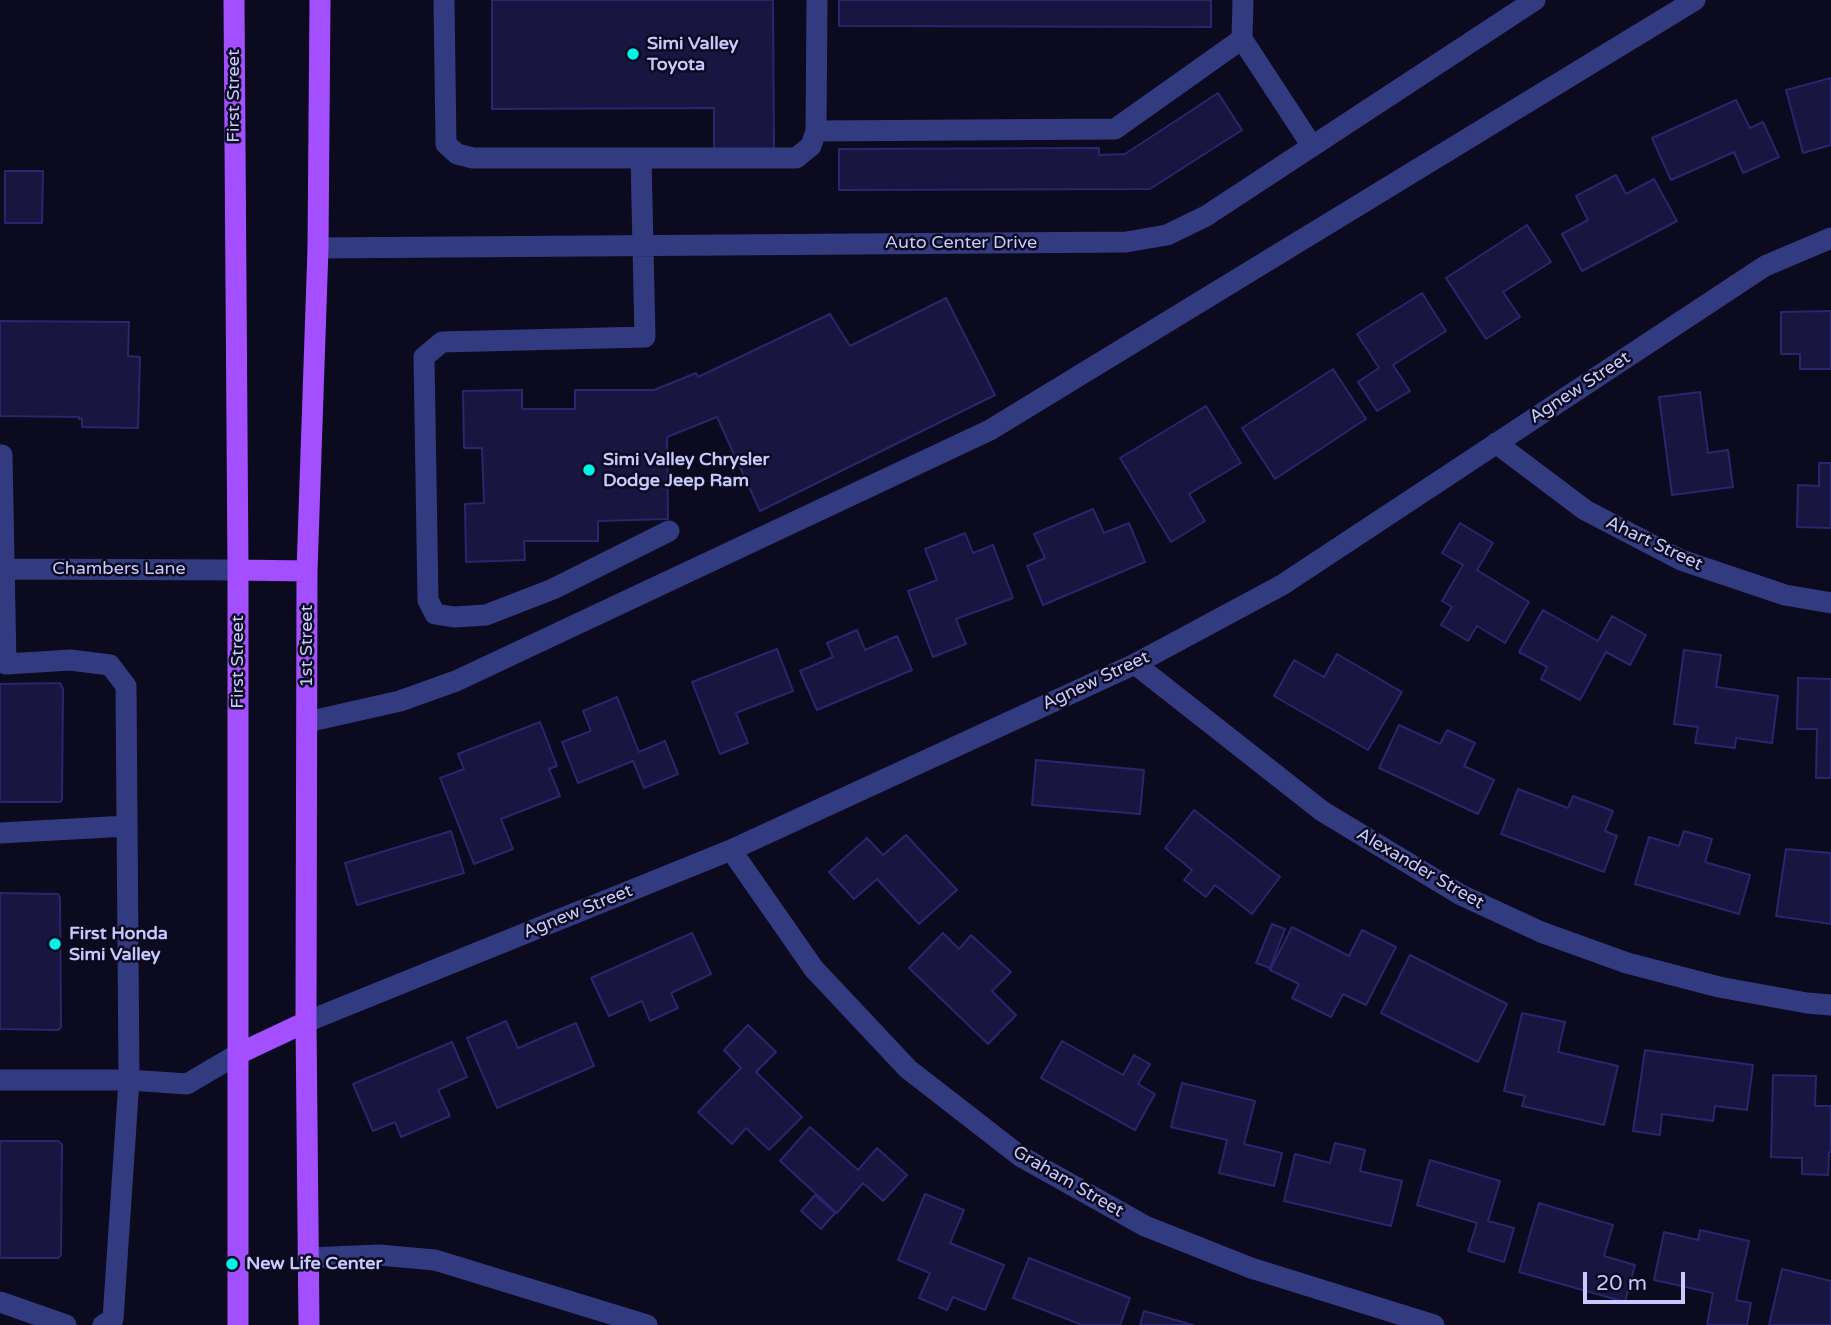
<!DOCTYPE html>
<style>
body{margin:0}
#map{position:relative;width:1831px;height:1325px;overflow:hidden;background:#0b0a1e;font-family:"Varela Round",sans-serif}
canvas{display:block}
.scale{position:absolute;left:1583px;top:1272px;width:102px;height:32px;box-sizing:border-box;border:4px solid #c8c9ff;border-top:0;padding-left:9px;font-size:21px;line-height:24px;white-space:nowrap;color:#c8c9ff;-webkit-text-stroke:5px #0b0a1e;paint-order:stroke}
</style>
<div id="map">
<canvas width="1831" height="1325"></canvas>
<div class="scale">20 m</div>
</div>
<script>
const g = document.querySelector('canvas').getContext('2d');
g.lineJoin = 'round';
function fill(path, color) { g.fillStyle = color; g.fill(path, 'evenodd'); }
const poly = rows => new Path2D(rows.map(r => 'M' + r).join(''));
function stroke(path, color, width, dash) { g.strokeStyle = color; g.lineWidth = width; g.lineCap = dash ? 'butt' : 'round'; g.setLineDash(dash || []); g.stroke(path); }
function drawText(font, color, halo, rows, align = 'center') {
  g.font = font + ' "Varela Round",sans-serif'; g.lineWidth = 5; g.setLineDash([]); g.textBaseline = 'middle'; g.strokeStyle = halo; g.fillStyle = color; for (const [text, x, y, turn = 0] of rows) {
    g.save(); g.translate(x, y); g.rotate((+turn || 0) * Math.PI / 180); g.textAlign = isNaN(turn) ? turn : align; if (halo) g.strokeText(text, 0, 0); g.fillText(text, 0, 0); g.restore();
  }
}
const building = poly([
 [492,0,773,0,774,149,714,149,714,108,492,109,492,0],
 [839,0,1211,0,1211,27,839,26,839,0],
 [1831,78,1831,145,1803,153,1786,90,1831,78],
 [1218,93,1242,130,1150,189,839,190,839,149,1099,148,1099,155,1125,154,1218,93],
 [1736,100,1750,128,1763,122,1779,157,1743,173,1734,152,1671,180,1652,138,1736,100],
 [5,171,43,171,42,223,5,223,5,171],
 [1616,175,1626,194,1654,179,1677,221,1582,271,1562,234,1588,220,1576,196,1616,175],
 [1527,225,1551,262,1503,292,1520,317,1486,339,1446,278,1527,225],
 [1422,293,1446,331,1393,365,1410,391,1377,411,1358,382,1379,368,1357,334,1422,293],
 [946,298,995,395,760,511,717,417,667,437,668,519,598,521,598,541,524,541,525,560,466,562,465,504,484,503,482,448,464,448,463,391,522,390,522,409,575,409,575,390,654,390,696,373,698,377,830,314,850,346,946,298],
 [1831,311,1831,369,1800,369,1800,354,1781,354,1781,312,1831,311],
 [0,321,129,322,128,356,140,357,138,428,82,427,82,419,79,419,79,417,0,416,0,321],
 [1333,369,1366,419,1275,479,1242,428,1333,369],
 [1700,392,1708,453,1728,450,1733,487,1672,495,1659,397,1700,392],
 [1206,406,1241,463,1189,494,1205,521,1171,542,1120,458,1206,406],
 [1819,463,1831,463,1831,528,1797,527,1798,485,1819,486,1819,463],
 [1093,509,1104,533,1129,523,1145,562,1043,605,1027,566,1045,558,1034,534,1093,509],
 [1460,523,1493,543,1477,570,1529,602,1505,643,1477,626,1468,641,1441,625,1452,607,1442,601,1463,565,1442,553,1460,523],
 [965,533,973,553,993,545,1013,598,956,619,966,644,933,657,908,591,937,580,925,549,965,533],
 [1543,610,1598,641,1612,616,1646,635,1630,665,1606,652,1580,700,1541,679,1547,667,1519,652,1543,610],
 [857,630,865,650,897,636,912,670,817,710,800,671,833,657,827,643,857,630],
 [777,649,793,691,736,713,748,743,720,754,692,682,777,649],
 [1684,650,1721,655,1716,687,1778,696,1772,743,1736,738,1735,748,1695,743,1698,727,1674,724,1684,650],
 [1337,654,1402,692,1368,750,1274,696,1294,660,1324,677,1337,654],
 [1798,678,1831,679,1831,778,1816,778,1817,729,1797,729,1798,678],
 [60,683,63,689,62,800,60,802,0,802,0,684,60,683],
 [617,697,639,752,665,741,678,774,644,788,633,761,578,783,562,742,591,731,583,711,617,697],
 [540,722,557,766,549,769,560,796,501,819,513,849,474,864,440,778,464,769,458,754,540,722],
 [1399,725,1440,744,1447,730,1475,743,1464,766,1494,780,1478,814,1379,768,1399,725],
 [1036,760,1144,770,1140,814,1032,805,1036,760],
 [1518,789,1568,808,1573,796,1613,811,1605,831,1617,836,1604,872,1501,834,1518,789],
 [1194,810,1280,877,1252,914,1215,885,1206,897,1184,880,1192,870,1165,848,1194,810],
 [451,831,464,873,357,905,345,863,451,831],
 [1684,831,1712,839,1705,862,1750,875,1739,914,1635,884,1649,837,1679,846,1684,831],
 [906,835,957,890,919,924,877,879,854,899,829,872,867,838,883,855,906,835],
 [1786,849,1831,853,1831,924,1776,916,1786,849],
 [0,893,58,894,60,898,61,1027,58,1030,0,1029,0,893],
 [1272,924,1285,929,1270,968,1256,963,1272,924],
 [1292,927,1349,956,1362,930,1396,947,1366,1005,1343,994,1331,1017,1292,998,1299,984,1270,970,1292,927],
 [692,933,711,974,671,993,678,1008,650,1021,642,1001,609,1016,591,978,692,933],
 [943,933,959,949,971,935,1011,972,992,991,1016,1015,988,1044,909,968,943,933],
 [1410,955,1507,1004,1478,1062,1381,1013,1410,955],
 [1522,1013,1565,1022,1558,1052,1618,1066,1604,1125,1522,1106,1525,1096,1504,1091,1522,1013],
 [506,1021,518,1048,576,1023,594,1066,497,1108,467,1038,506,1021],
 [748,1025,776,1052,756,1072,802,1117,769,1150,746,1128,732,1144,698,1112,741,1068,724,1050,748,1025],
 [1062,1041,1123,1075,1134,1055,1150,1064,1138,1084,1155,1094,1135,1130,1041,1078,1062,1041],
 [452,1042,467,1077,438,1090,450,1116,401,1137,395,1122,373,1131,353,1084,452,1042],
 [1645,1050,1753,1065,1747,1110,1715,1106,1713,1121,1662,1114,1660,1135,1633,1131,1645,1050],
 [1773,1075,1816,1076,1815,1106,1831,1106,1831,1152,1829,1152,1828,1175,1802,1174,1802,1158,1771,1157,1773,1075],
 [1182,1083,1255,1101,1244,1144,1282,1153,1274,1186,1219,1173,1227,1140,1171,1127,1182,1083],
 [810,1127,858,1170,877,1148,907,1175,883,1201,863,1183,837,1213,780,1161,810,1127],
 [0,1141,58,1141,62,1144,61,1255,58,1258,0,1258,0,1141],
 [1335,1143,1365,1150,1360,1171,1402,1181,1391,1226,1284,1201,1295,1154,1330,1163,1335,1143],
 [1430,1160,1500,1181,1488,1221,1514,1228,1504,1262,1468,1251,1477,1223,1417,1205,1430,1160],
 [925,1194,964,1210,950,1243,1004,1265,985,1310,953,1297,947,1310,919,1298,930,1273,898,1260,925,1194],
 [815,1195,835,1213,821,1229,801,1211,815,1195],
 [1539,1203,1613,1225,1604,1256,1635,1265,1625,1302,1519,1272,1539,1203],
 [1700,1230,1749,1241,1736,1300,1751,1303,1747,1325,1707,1325,1713,1293,1654,1280,1664,1232,1698,1240,1700,1230],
 [1029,1258,1130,1298,1120,1325,1082,1325,1013,1298,1029,1258],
 [1782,1269,1831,1281,1831,1325,1769,1325,1782,1269],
 [1144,1311,1193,1325,1140,1325,1144,1311]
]);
const minor = poly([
 [444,0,446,144,457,154,473,158,796,158,811,146,816,131,817,0],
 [1243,0,1242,39,1312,146],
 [816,131,1115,129,1242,39],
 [641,158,645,337,442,342,424,357,428,600,435,614,454,617,486,615,553,589,669,531],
 [318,248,1126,242,1167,235,1206,216,1535,0],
 [1496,443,1585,510,1681,560,1785,595,1831,603],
 [0,455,2,455,6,664,70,660,110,665,126,686,129,1080,113,1319,103,1325],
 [0,569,238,570],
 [1135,664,1322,811,1461,895,1541,932,1627,963,1719,987,1807,1003,1831,1005],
 [307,722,400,701,456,681,990,430,1695,0],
 [0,833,127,826],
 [731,850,814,969,908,1069,1020,1156,1145,1226,1251,1268,1434,1325],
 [306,1022,731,850,1135,664,1282,585,1765,266,1831,238],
 [0,1080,129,1080,187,1084,238,1054],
 [308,1258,379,1255,435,1260,647,1325],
 [0,1302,66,1325]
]);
const major = poly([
 [234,0,238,570,238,1325],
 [238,570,307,571],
 [238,1054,306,1022],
 [309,1325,306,1022,307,571,318,248,320,0]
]);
const markers = [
 [633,54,7,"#00f3e7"],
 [589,470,7,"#00f3e7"],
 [55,944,7,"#00f3e7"],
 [232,1264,7,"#00f3e7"]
];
const poiNames = [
 ["Simi Valley",647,44],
 ["Toyota",647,65],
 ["Simi Valley Chrysler",603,460],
 ["Dodge Jeep Ram",603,481],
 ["First Honda",69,934],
 ["Simi Valley",69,955],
 ["New Life Center",246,1264]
];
const streetNames = [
 ["First Street",234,96,-90],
 ["Auto Center Drive",961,243],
 ["Agnew Street",1580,388,-33],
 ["Ahart Street",1654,544,25],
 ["Chambers Lane",119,569],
 ["1st Street",307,646,-90],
 ["First Street",238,662,-90],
 ["Agnew Street",1096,681,-25],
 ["Alexander Street",1420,869,30],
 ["Agnew Street",578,912,-22],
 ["Graham Street",1068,1182,30]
];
fill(building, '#181540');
stroke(building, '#29266e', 2);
stroke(minor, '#323b80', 21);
stroke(major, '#a34fff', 21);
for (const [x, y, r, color] of markers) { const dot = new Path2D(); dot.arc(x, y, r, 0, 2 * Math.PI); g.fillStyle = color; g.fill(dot); stroke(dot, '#0b0a1e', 2.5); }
drawText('bold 18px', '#c8c9ff', '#0b0a1e', poiNames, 'left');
drawText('18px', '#c8c9ff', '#0b0a1e', streetNames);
</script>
